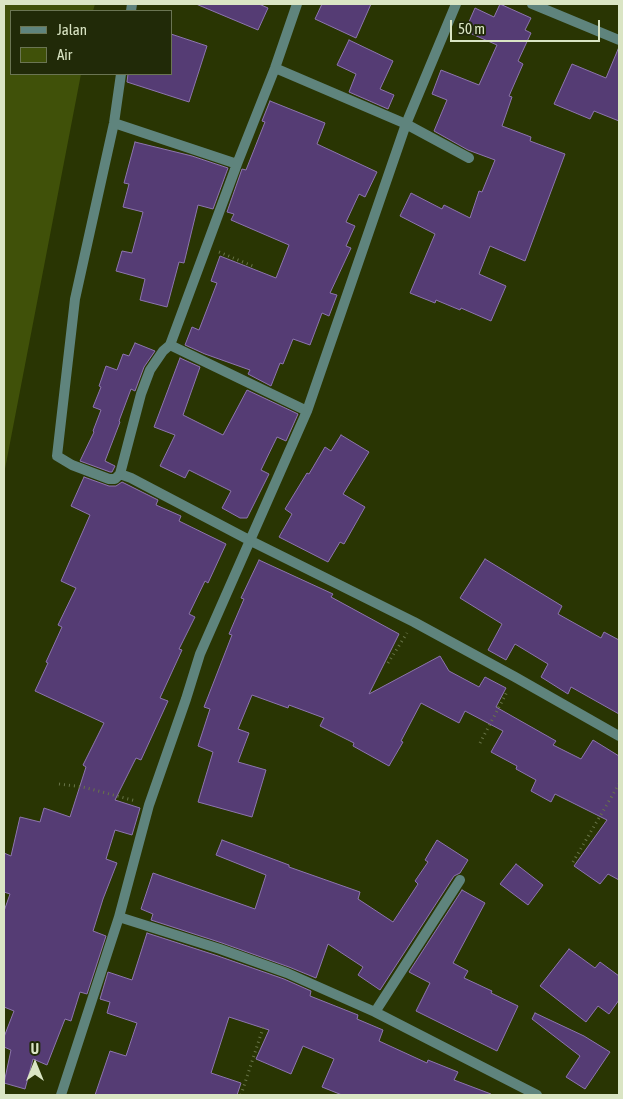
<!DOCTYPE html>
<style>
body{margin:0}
#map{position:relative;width:623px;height:1099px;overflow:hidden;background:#293503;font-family:"Asap Condensed",sans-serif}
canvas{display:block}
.frame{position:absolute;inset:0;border:5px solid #dae5c4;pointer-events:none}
.legend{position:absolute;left:10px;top:10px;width:162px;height:65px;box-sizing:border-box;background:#212a08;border:1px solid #6b7553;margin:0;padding:6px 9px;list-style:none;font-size:15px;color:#dae5c4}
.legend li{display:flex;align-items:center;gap:10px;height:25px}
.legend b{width:25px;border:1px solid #6b7553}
.north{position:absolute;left:10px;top:1039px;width:50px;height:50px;-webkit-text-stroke:4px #212a08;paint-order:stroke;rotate:0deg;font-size:14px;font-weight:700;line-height:20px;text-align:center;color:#dae5c4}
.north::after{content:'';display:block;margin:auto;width:18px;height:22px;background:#dae5c4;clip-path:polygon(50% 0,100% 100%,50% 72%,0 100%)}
.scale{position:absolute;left:450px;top:20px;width:150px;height:22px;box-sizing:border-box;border:2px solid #dae5c4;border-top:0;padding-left:6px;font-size:15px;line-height:18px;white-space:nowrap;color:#dae5c4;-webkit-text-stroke:4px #212a08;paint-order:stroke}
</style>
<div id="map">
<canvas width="623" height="1099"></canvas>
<div class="frame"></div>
<ul class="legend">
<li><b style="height:6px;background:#5f847d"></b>Jalan</li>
<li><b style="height:14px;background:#405109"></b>Air</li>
</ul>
<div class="north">U</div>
<div class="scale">50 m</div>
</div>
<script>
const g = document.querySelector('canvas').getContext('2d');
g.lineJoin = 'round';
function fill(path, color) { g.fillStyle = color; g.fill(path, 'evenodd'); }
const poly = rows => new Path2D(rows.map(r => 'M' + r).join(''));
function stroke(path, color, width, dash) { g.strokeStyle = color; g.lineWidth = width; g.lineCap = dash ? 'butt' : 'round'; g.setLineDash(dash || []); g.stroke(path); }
const water = poly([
 [4,4,95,4,93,11,11,11,11,74,81,74,4,474]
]);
const building = poly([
 [196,4,259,4,268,8,258,30,196,4],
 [322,4,371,4,356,38,315,19,322,4],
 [500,4,531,18,525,30,531,33,518,61,523,64,509,96,512,97,502,126,531,137,530,141,565,154,525,261,490,246,479,274,506,286,491,321,461,308,460,310,436,300,435,303,410,293,435,234,400,216,411,193,442,209,444,205,470,218,479,191,482,192,495,160,468,150,434,131,447,100,432,94,441,70,479,85,497,45,465,31,475,8,494,17,500,4],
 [171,34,207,46,189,102,127,82,128,74,171,74,171,34],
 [349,40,393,61,380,89,394,95,388,109,349,92,356,74,337,65,349,40],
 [619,47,619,121,594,111,590,119,554,104,572,64,606,78,619,47],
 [270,101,325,123,317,144,377,172,365,197,359,194,346,222,355,226,346,246,351,248,330,293,337,295,329,316,322,313,310,345,293,339,283,364,280,363,271,386,248,374,250,370,205,354,185,345,192,327,199,330,217,283,211,281,220,256,276,278,289,245,231,220,234,214,227,212,242,169,246,170,265,122,262,121,270,101],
 [135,142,192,156,228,168,213,209,198,205,184,263,179,262,167,307,140,300,145,279,116,271,122,251,132,253,143,212,123,207,129,184,124,183,135,142],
 [135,343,155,351,144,367,135,391,131,389,119,421,120,422,105,461,115,466,112,472,110,472,80,461,94,432,93,431,101,410,93,407,101,387,99,386,106,366,117,370,123,354,129,356,135,343],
 [180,358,200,367,183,415,223,435,247,390,298,414,286,441,277,437,261,470,269,474,247,518,240,518,222,508,231,491,189,470,185,478,160,466,175,435,154,427,180,358],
 [341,435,369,452,343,494,365,507,344,544,340,542,328,562,279,537,292,514,285,509,307,473,309,474,325,447,331,451,341,435],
 [84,477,109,486,116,486,122,482,158,500,156,505,181,516,179,521,226,544,208,583,205,581,189,614,195,617,179,649,182,650,160,698,168,701,141,760,136,758,115,800,140,808,132,835,115,830,106,859,117,863,103,899,93,931,106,936,87,994,80,992,71,1021,65,1019,47,1065,33,1059,25,1089,4,1083,11,1050,4,1047,4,1037,14,1011,4,1007,4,911,10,894,4,892,4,853,11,856,20,817,40,822,44,808,70,817,86,767,83,765,104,723,35,691,48,663,46,662,62,627,58,625,76,588,61,581,90,515,71,506,84,477],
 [485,559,562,606,558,614,601,638,604,632,619,640,619,714,571,687,568,694,541,677,548,664,515,644,506,660,488,650,502,624,460,598,485,559],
 [259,560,333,594,331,597,399,634,369,694,440,656,449,671,479,687,485,677,506,688,496,707,556,741,553,745,581,759,593,740,619,756,619,880,608,874,600,884,574,866,607,820,555,794,551,802,531,791,536,780,516,769,517,766,491,752,503,731,465,711,459,723,421,703,401,741,403,742,389,766,353,746,354,743,320,726,324,718,289,705,288,708,252,695,238,729,249,733,238,762,266,770,252,817,198,802,213,752,198,746,210,709,204,707,232,635,229,634,244,599,241,598,259,560],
 [222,840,289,865,289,867,360,892,358,899,393,922,418,884,415,881,428,862,425,860,437,840,468,860,460,873,454,876,380,990,358,975,363,967,328,944,316,978,289,967,222,943,151,920,153,914,141,909,153,873,255,909,266,875,216,855,222,840],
 [516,864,543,885,528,905,500,884,516,864],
 [462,890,485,903,453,963,468,971,464,978,492,991,491,993,518,1006,497,1051,416,1011,430,983,409,972,462,890],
 [147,933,218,956,284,979,311,991,310,996,358,1015,357,1019,383,1030,379,1041,427,1063,428,1060,458,1072,454,1080,491,1094,490,1095,342,1095,322,1087,334,1059,303,1046,291,1074,256,1059,269,1030,229,1017,211,1073,241,1083,237,1095,95,1095,110,1051,126,1056,137,1023,107,1013,110,1002,100,999,108,972,132,980,147,933],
 [569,949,595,968,600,962,619,976,619,1000,609,1014,598,1006,586,1022,540,986,569,949],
 [535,1013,584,1036,610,1052,585,1089,566,1077,580,1056,532,1019,535,1013]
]);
const path = poly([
 [219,252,255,267],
 [388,663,407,633],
 [480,743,508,690],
 [59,784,83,787,136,801],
 [573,862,619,784],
 [241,1095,264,1025]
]);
const street = poly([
 [532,4,619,40],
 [131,11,132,4],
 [275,68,406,124,469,158],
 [121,74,114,123,75,299,57,456,72,465,109,479,115,479,120,474,131,478,249,540,414,622,515,677,619,736],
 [114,123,237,164],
 [170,345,307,411],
 [120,474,141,394,150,370,163,351,170,345,237,164,275,68,297,4],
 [119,917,220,949,287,973,375,1012,537,1095],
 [375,1012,460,880],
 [61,1095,119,917,149,805,186,699,200,654,307,411,406,124,456,4]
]);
fill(water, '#405109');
fill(building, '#553c74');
stroke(building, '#8d75af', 1);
stroke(path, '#687448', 3, [1, 4]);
stroke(street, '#5f847d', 10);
</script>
